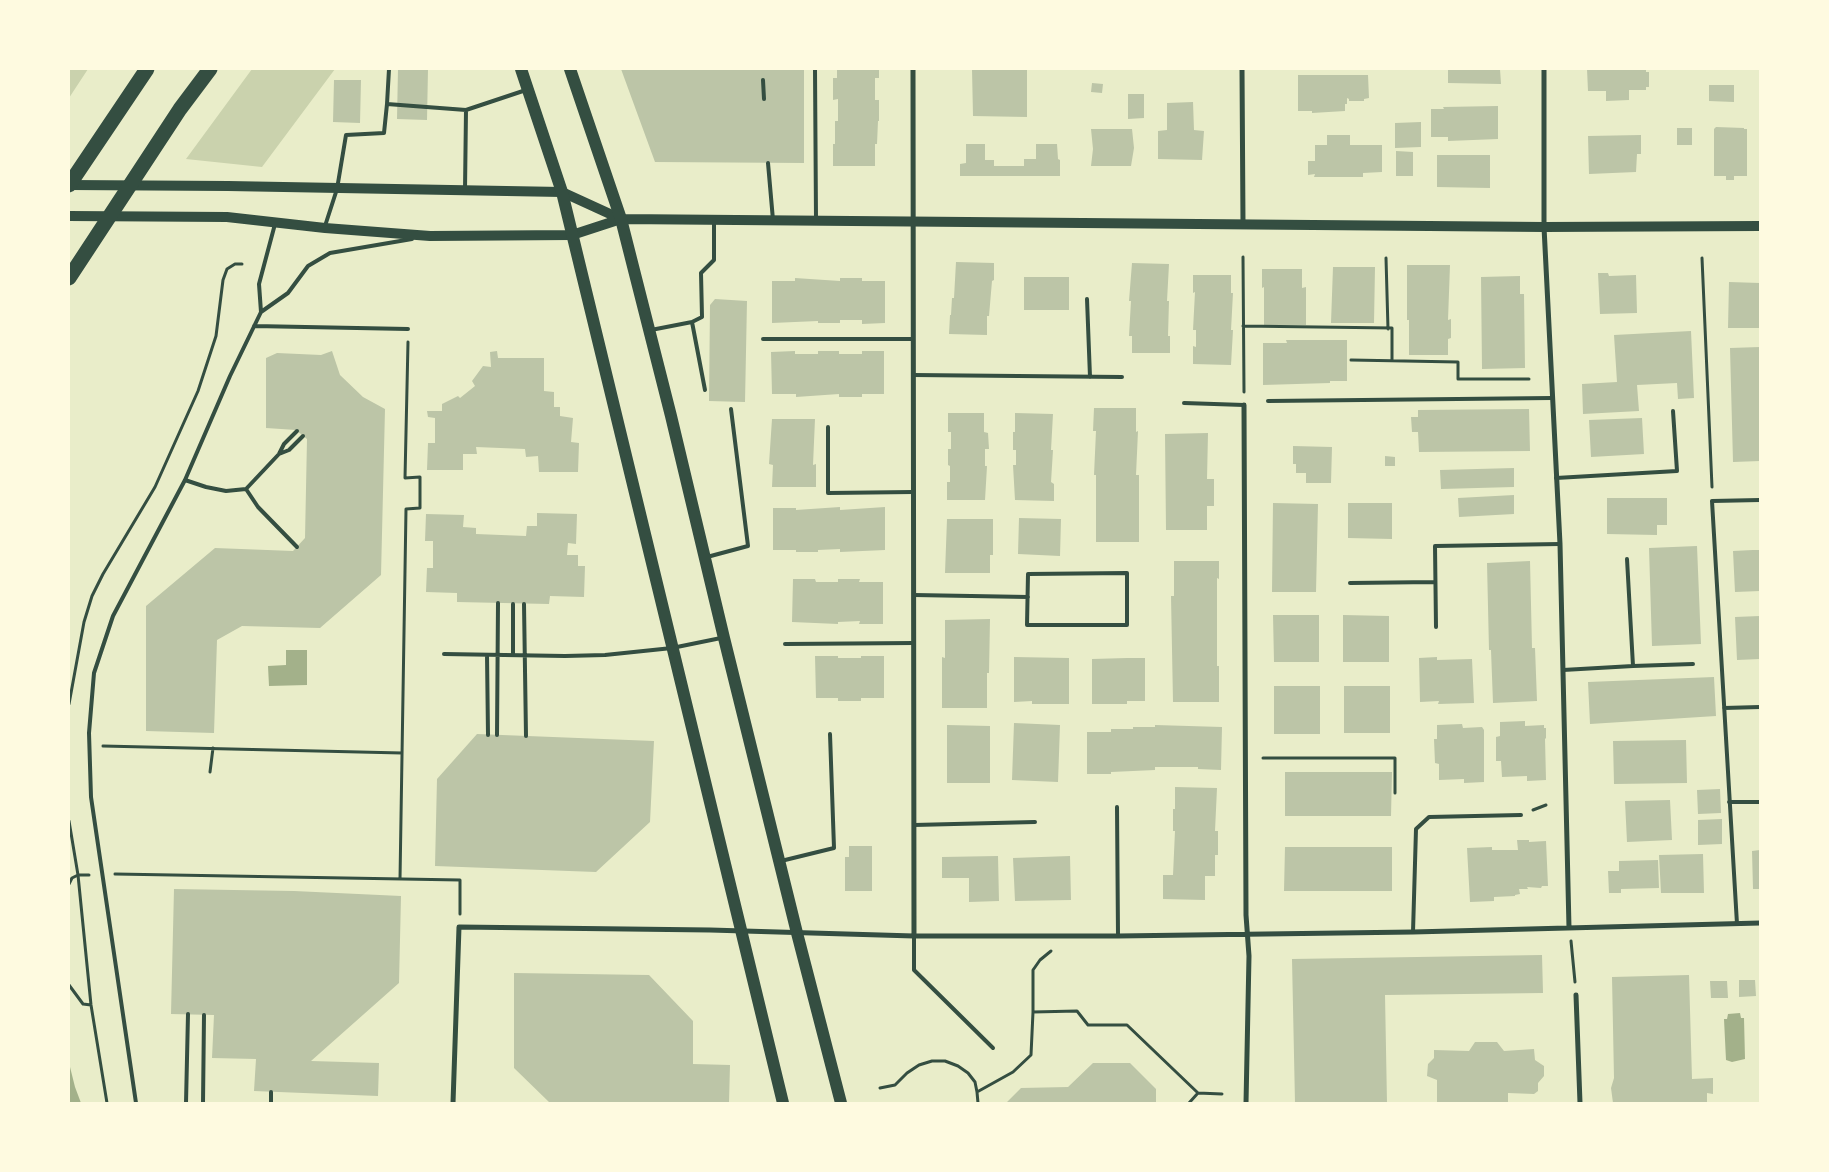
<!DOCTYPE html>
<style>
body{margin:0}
#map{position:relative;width:1829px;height:1172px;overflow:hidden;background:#e9edc9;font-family:Jost,sans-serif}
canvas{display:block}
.frame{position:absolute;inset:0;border:70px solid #fefae0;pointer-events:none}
</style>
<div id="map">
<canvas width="1829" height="1172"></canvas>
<div class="frame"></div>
</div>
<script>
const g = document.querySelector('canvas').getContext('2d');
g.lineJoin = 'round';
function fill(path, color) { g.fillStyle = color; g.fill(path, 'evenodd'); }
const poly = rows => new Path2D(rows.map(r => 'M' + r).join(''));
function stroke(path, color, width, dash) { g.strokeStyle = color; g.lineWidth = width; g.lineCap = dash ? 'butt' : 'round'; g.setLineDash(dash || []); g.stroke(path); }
const green = poly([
 [69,69,88,69,69,98],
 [252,69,335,69,262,167,186,159]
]);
const water = poly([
 [286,650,307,650,307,685,269,686,268,666,286,665],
 [1740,1013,1741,1018,1744,1018,1745,1059,1732,1062,1726,1060,1724,1019,1727,1019,1728,1014],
 [69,1063,75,1087,81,1103,69,1103]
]);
const building = poly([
 [398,69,428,69,427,120,397,119],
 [621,69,804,69,804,163,655,162],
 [837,69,879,69,879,78,875,78,875,100,879,100,879,121,878,121,877,144,875,144,875,166,833,166,833,144,835,144,835,121,838,121,838,99,833,100,833,78,837,78],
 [972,69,1027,69,1027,117,973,116],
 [1448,69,1500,69,1501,84,1448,83],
 [1587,69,1646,69,1646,72,1649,72,1649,87,1646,87,1646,90,1629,90,1629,100,1606,101,1606,91,1588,91],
 [1298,75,1368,75,1369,98,1364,99,1364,101,1349,101,1349,99,1347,98,1347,104,1345,104,1345,111,1312,113,1312,111,1298,111],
 [334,80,361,80,360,123,333,122],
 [1092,83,1103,84,1102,93,1091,92],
 [1709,85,1734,85,1734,102,1709,101],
 [1128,94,1144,94,1144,118,1128,119],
 [1193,102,1194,130,1204,131,1202,160,1158,159,1158,131,1167,130,1167,103],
 [1498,106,1498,139,1448,141,1448,137,1431,137,1431,109,1444,109,1443,107],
 [1421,122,1421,147,1395,148,1395,123],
 [1716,127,1744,128,1744,129,1747,129,1747,176,1734,176,1734,180,1726,180,1726,176,1714,176,1714,129],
 [1677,128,1692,128,1692,145,1677,145],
 [1091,129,1132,129,1134,148,1131,166,1091,166,1093,149],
 [1327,135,1350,135,1350,145,1382,145,1382,172,1363,173,1363,177,1314,177,1315,174,1308,175,1308,161,1315,161,1315,145,1327,145],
 [1641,135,1641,154,1637,154,1636,172,1589,174,1588,136],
 [966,144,985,144,985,160,994,160,994,166,1024,166,1024,159,1036,159,1036,144,1057,144,1058,159,1060,160,1060,176,960,176,960,164,966,163],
 [1396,151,1413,152,1413,176,1396,176],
 [1437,155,1490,155,1490,188,1437,187],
 [956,262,994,263,994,280,992,281,989,316,987,316,987,335,949,334,950,315,951,315,952,298,954,298],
 [1132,263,1169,264,1167,301,1169,301,1168,336,1170,336,1170,353,1132,353,1132,336,1129,336,1131,301,1129,301],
 [1407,265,1450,265,1448,320,1451,319,1451,338,1448,339,1448,355,1409,355,1409,320,1407,320],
 [1333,267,1375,267,1374,323,1331,323],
 [1262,269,1302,269,1302,288,1306,287,1306,325,1264,325,1264,287,1262,288],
 [1598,273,1608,273,1609,276,1636,275,1637,313,1600,314],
 [1193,275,1231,275,1231,293,1233,293,1231,330,1233,330,1231,365,1193,364,1193,346,1196,347,1196,330,1193,330,1195,292,1193,293],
 [1520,276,1520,294,1524,294,1525,368,1482,369,1481,277],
 [1024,277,1069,277,1069,310,1024,310],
 [795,278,840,281,840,278,862,278,862,281,885,281,885,323,862,324,862,320,840,320,840,323,818,323,818,321,772,323,772,281,795,281],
 [1729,282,1760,283,1760,328,1728,328],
 [715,299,747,301,745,402,709,401,710,305],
 [1691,331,1694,398,1678,399,1677,383,1637,385,1639,411,1583,414,1582,384,1617,382,1614,335],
 [1286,340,1347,340,1347,381,1330,381,1330,383,1263,385,1263,343,1287,343],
 [1760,347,1760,461,1733,462,1730,348],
 [332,351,340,375,363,397,385,409,381,575,320,628,242,626,217,640,214,733,146,731,146,606,215,548,293,551,305,538,307,439,296,430,266,428,266,358,277,353,321,355],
 [497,351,498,358,544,358,544,391,554,392,554,407,560,407,560,416,573,418,571,442,579,443,578,472,539,472,538,456,526,457,525,449,476,447,477,454,463,454,463,470,427,470,428,443,435,443,435,418,428,417,427,411,442,411,442,404,458,396,460,398,475,386,472,381,483,366,491,367,490,352],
 [795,351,795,354,818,354,818,351,839,351,839,354,862,354,862,351,884,351,884,394,862,394,862,397,839,397,839,394,796,397,796,394,772,394,771,352],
 [1094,408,1136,408,1136,432,1138,431,1136,475,1139,475,1139,542,1096,542,1096,475,1094,475,1096,431,1093,431],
 [1529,409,1530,451,1419,452,1418,432,1412,432,1411,417,1418,417,1418,410],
 [948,413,984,413,984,432,988,433,989,449,985,449,985,466,987,466,985,500,947,500,947,482,950,482,950,466,948,465,948,449,951,449,951,432,948,432],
 [1015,413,1053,414,1051,450,1053,450,1051,482,1054,484,1054,501,1015,500,1013,465,1016,465,1016,450,1013,450,1013,432,1015,432],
 [1642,418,1644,454,1591,457,1589,420],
 [772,419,815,419,813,465,816,464,816,487,772,487,773,465,769,464],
 [1208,433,1207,479,1214,479,1214,506,1207,506,1207,530,1166,530,1165,434],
 [1293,446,1332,447,1331,483,1306,483,1306,473,1296,473,1296,464,1293,464],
 [1385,456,1395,457,1395,466,1385,466],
 [1514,468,1514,487,1441,489,1440,470],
 [1514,495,1514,514,1459,517,1458,498],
 [1607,498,1667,498,1667,525,1657,525,1657,535,1607,534],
 [1273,503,1318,504,1316,592,1272,592],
 [1348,503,1392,503,1392,539,1348,538],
 [840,507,840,510,885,507,885,550,840,552,840,549,818,550,818,552,796,552,796,550,773,550,773,508,796,508,796,510],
 [537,513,577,514,576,544,568,543,567,555,578,555,578,566,585,566,584,597,550,596,549,604,457,602,457,593,426,592,427,568,433,568,433,541,425,541,426,514,464,515,463,527,476,528,476,534,526,536,527,526,537,526],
 [1019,518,1061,519,1060,556,1018,554],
 [947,519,993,519,993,555,990,555,990,573,945,573],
 [1697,546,1701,644,1652,646,1649,548],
 [1753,550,1760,550,1760,591,1735,592,1733,551],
 [1174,561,1219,561,1219,579,1217,578,1217,666,1219,666,1219,702,1173,702,1171,596,1174,596],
 [1530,561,1532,648,1535,648,1537,701,1493,703,1491,650,1489,650,1487,563],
 [793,579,815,579,816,582,838,582,838,579,860,579,859,582,883,582,883,624,859,624,860,621,838,622,838,624,792,622],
 [1273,615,1319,615,1319,662,1274,662],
 [1343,615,1389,616,1389,662,1343,662],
 [1760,616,1760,659,1737,660,1735,617],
 [990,619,989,673,987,673,987,708,942,708,942,657,945,658,945,620],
 [815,656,838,656,838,658,861,658,861,656,884,656,884,698,861,698,861,701,838,701,838,698,816,698],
 [1014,657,1069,658,1069,704,1032,704,1032,701,1014,702],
 [1437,657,1437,660,1472,659,1474,703,1438,704,1439,701,1420,702,1419,658],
 [1127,658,1145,658,1145,701,1127,701,1127,704,1092,704,1092,659],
 [1714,677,1716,716,1590,724,1588,682],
 [1274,686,1320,686,1320,734,1274,734],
 [1344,686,1390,686,1390,733,1344,733],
 [1525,721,1525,726,1544,725,1544,728,1546,728,1546,738,1545,739,1546,780,1527,781,1527,776,1502,777,1501,761,1496,761,1496,737,1500,736,1500,722],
 [1014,723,1060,725,1058,782,1012,780],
 [1462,724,1463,728,1482,727,1484,730,1484,782,1464,783,1464,779,1439,780,1439,764,1435,763,1434,739,1437,739,1437,725],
 [947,725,990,726,990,783,947,783],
 [1155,725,1222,727,1221,770,1198,769,1198,767,1155,767,1155,770,1111,772,1111,774,1087,774,1087,732,1111,732,1111,729,1133,729,1133,727,1155,727],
 [477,734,654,741,650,822,596,872,435,866,437,779],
 [1686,740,1687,783,1614,784,1613,741],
 [1285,772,1392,772,1391,816,1285,816],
 [1175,787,1217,788,1215,831,1218,831,1218,855,1215,855,1215,876,1205,876,1205,900,1163,899,1163,875,1173,875,1175,831,1173,831,1173,809,1175,809],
 [1720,789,1721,813,1698,814,1697,790],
 [1670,800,1672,840,1627,842,1625,801],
 [1722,819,1722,844,1698,845,1698,820],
 [1517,840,1529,840,1529,842,1546,841,1548,886,1542,886,1541,888,1527,887,1528,889,1519,889,1520,894,1515,895,1515,896,1494,897,1494,901,1470,902,1467,848,1492,847,1492,850,1518,850],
 [849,846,872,846,872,891,845,891,845,857,849,857],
 [1285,847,1392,847,1392,891,1284,891],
 [1760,850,1760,889,1753,889,1752,851],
 [1703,854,1704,893,1661,893,1659,855],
 [998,856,999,901,969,902,969,878,942,878,942,857],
 [1070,856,1071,900,1015,901,1013,858],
 [1658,860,1659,888,1621,889,1621,893,1609,893,1608,871,1619,871,1619,861],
 [174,889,294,891,401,896,399,983,311,1061,379,1063,378,1096,254,1091,256,1059,212,1058,214,1015,171,1014],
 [1542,955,1543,993,1385,995,1387,1103,1295,1103,1292,959],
 [514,973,649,975,693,1021,693,1064,730,1065,729,1103,550,1103,514,1068],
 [1689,975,1692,1079,1713,1078,1713,1094,1707,1093,1707,1103,1613,1103,1611,1088,1614,1078,1612,977],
 [1739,980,1755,980,1756,996,1739,997],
 [1710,981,1727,981,1728,998,1711,998],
 [1475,1042,1497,1042,1504,1051,1534,1049,1535,1060,1544,1066,1544,1076,1538,1083,1538,1091,1534,1094,1508,1093,1508,1102,1510,1103,1437,1103,1437,1080,1427,1076,1428,1064,1434,1058,1434,1050,1469,1051],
 [1093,1063,1130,1063,1156,1089,1156,1103,1006,1103,1021,1088,1068,1087]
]);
const path = poly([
 [1243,257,1244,392],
 [1386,258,1388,329],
 [1702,258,1712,487],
 [1243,326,1392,328,1392,360],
 [1351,360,1458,362,1458,379,1529,379],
 [69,704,84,622,92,596,103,574,155,487,198,391,216,336,223,280,227,269,235,264,242,264],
 [103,746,402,753],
 [1263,758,1395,758,1395,793],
 [210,772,213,748],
 [1533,810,1546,805],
 [69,821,78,875,91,1005,107,1103],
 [115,874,460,880,460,914],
 [400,879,406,509,420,508,420,477,405,478,408,342],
 [69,884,72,878,78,875,89,875],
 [1571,941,1575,982],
 [1051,951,1040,960,1033,970,1033,1012,1077,1011,1088,1025,1127,1025,1198,1093],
 [69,985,83,1004,91,1005],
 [880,1088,895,1085,907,1073,919,1065,932,1061,945,1061,958,1066,968,1073,975,1082,977,1092],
 [978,1103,977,1092,1013,1072,1031,1055,1033,1012],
 [1189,1103,1198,1093,1222,1094]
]);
const service = poly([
 [389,69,387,104,466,110,526,90],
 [815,69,816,219],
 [763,80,764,99],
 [768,163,773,220],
 [465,190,466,110],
 [325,226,337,189,346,135,384,133,387,104],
 [1087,299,1090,377],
 [261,312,259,284,275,224],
 [692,322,705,390],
 [254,326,408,329],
 [651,330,692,322,702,317,701,273,714,260,714,222],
 [763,339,913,339],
 [913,375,1122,377],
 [1268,401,1552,398],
 [1184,403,1244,405],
 [828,427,828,493,913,492],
 [279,454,289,450,303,436],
 [1556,478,1677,471,1673,411],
 [185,480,206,487,226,491,246,489,279,454,284,444,297,431],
 [246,489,258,507,297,547],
 [707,557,748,546,731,409],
 [1127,573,1127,625,1027,625,1028,574,1127,573],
 [1350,583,1435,582],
 [914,595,1028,597],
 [513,604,513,655],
 [524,604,526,736],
 [1436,627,1435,546,1560,544],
 [785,644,914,643],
 [444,654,565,656,605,655,672,648,721,638],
 [487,655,488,735],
 [1633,666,1693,664],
 [1563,670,1633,666,1627,559],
 [1724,708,1760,707],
 [497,735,498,603],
 [1729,802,1760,802],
 [1117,807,1118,936],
 [914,825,1035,822],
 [781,861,834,848,830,734],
 [1737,924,1712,501,1760,500],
 [1413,932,1416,829,1429,817,1521,815],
 [914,936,914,970,993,1048],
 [136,1103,91,797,89,733,94,673,113,616,185,480,230,376,261,312,288,293,308,266,330,253,412,239],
 [186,1103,188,1014],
 [203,1103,204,1015],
 [271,1103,271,1092]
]);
const minor = poly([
 [913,69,914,936],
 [1242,69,1243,224],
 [1544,69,1544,227,1560,544,1569,928],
 [1244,405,1246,915,1249,956,1246,1103],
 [1576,995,1580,1103],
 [453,1103,459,927,710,930,914,936,1118,936,1413,932,1760,923]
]);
const secondary = poly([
 [69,185,228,186,562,192,621,219],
 [69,216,227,217,325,228,430,236,572,235,621,219,1544,227,1760,226]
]);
const primary = poly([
 [521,69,562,192,783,1103],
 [570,69,621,219,671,416,724,638,797,933,841,1103]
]);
const motorway = poly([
 [69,185,147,69],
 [69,278,180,109,210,69]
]);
fill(green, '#cad2ad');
fill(water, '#a3b18a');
fill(building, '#bcc5a7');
stroke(path, '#344e41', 3);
stroke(service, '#344e41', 4);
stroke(minor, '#344e41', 5);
stroke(secondary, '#344e41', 10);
stroke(primary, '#344e41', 12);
stroke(motorway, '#344e41', 15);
</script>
